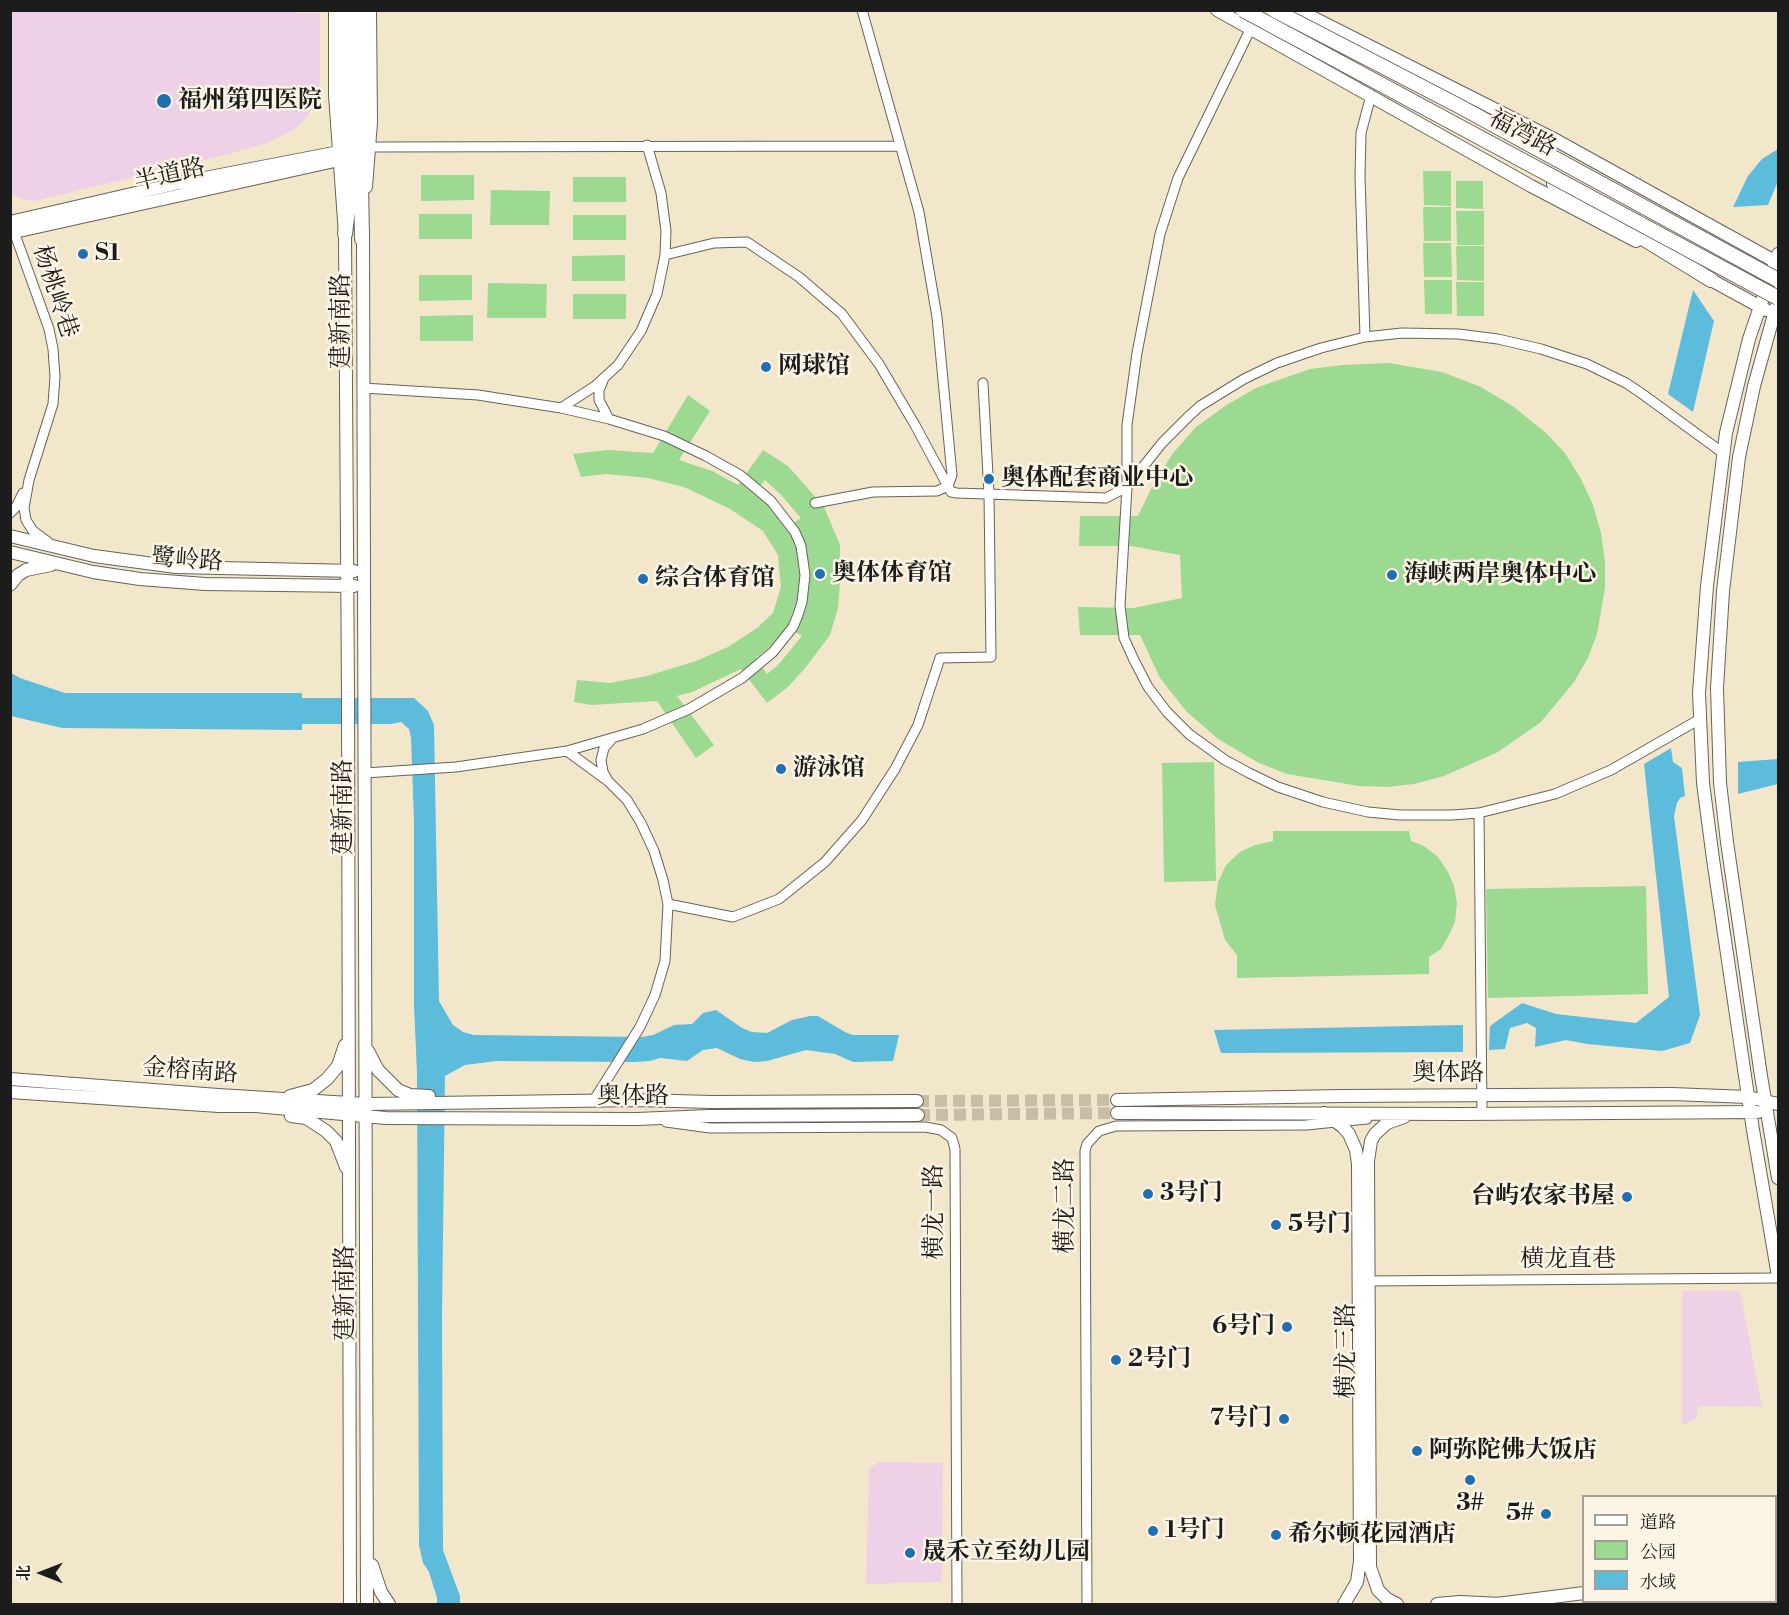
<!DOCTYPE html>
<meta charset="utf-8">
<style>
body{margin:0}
#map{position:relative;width:1789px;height:1615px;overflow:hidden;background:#f3e7cb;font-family:"Libre Bodoni","Noto Serif SC",serif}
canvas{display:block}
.frame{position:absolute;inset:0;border:12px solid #1c1c1c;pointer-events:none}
.legend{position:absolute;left:1582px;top:1495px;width:195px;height:108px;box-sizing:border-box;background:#fcf5e5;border:2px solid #a29e95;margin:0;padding:8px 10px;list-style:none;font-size:18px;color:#1c1c1c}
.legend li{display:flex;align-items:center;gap:12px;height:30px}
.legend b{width:30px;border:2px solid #a29e95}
.north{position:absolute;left:12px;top:1543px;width:60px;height:60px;-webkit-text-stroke:4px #fcf5e5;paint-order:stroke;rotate:270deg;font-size:16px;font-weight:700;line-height:24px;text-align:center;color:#1c1c1c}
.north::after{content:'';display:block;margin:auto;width:21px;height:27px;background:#1c1c1c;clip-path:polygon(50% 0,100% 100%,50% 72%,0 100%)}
</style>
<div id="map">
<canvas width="1789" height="1615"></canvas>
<div class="frame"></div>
<ul class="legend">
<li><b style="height:8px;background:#fff"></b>道路</li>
<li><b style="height:16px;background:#9bda90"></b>公园</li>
<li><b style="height:16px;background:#5dbbdb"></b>水域</li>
</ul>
<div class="north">北</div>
</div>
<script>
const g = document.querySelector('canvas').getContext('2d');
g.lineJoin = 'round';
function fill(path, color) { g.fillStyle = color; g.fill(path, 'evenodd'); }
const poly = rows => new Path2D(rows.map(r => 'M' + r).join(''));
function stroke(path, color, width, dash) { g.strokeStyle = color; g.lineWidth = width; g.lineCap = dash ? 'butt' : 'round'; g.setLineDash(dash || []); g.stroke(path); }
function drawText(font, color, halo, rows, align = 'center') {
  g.font = font + ' "Libre Bodoni","Noto Serif SC",serif'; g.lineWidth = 5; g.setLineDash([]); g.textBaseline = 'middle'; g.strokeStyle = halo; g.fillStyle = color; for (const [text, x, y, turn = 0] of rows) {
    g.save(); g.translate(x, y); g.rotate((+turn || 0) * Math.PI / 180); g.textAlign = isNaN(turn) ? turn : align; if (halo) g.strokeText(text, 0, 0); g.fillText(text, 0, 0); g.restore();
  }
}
const built = poly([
 [295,11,295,13,320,13,320,96,305,119,296,128,270,142,225,155,35,201,25,200,11,194,11,11],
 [1682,1291,1740,1291,1762,1407,1698,1406,1697,1418,1682,1425],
 [879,1462,943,1463,942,1574,941,1582,866,1584,869,1471,871,1467]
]);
const green = poly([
 [1423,171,1451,171,1451,206,1424,205],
 [421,175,474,175,474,200,421,201],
 [573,177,626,177,626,202,573,202],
 [1456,181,1483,181,1483,209,1456,208],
 [491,190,550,191,549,225,490,225],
 [1423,207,1451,207,1451,241,1424,241],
 [1456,211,1484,211,1484,245,1457,245],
 [419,214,472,214,472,239,419,239],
 [573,215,626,215,626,240,573,240],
 [1423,243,1451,243,1452,277,1424,277],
 [1456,246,1484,246,1484,281,1457,280],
 [625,255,625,281,572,281,572,256],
 [419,275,472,275,472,300,419,301],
 [1424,280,1452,280,1452,314,1425,314],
 [1456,282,1484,282,1484,316,1457,316],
 [488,283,547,284,546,318,487,318],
 [573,294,626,294,626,319,573,319],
 [473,315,473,341,420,341,420,316],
 [1389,363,1442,372,1481,387,1514,407,1546,433,1565,453,1581,479,1593,505,1601,533,1605,562,1605,588,1597,634,1588,658,1574,682,1541,722,1498,752,1444,776,1414,784,1387,787,1359,786,1287,774,1259,763,1218,739,1186,711,1160,678,1140,635,1080,635,1078,607,1133,608,1182,598,1180,555,1131,546,1079,546,1080,516,1138,516,1152,487,1173,453,1196,427,1225,406,1256,388,1310,369,1342,365],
 [688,395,710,411,679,460,712,471,738,485,763,450,788,466,824,507,840,545,840,582,838,608,830,635,806,667,788,687,767,703,741,669,692,692,677,696,714,745,696,758,657,701,591,705,574,702,577,680,610,683,647,676,696,661,728,647,757,628,773,613,781,587,778,555,763,531,730,509,684,487,648,478,606,474,581,477,573,454,608,450,653,453],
 [765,480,781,495,801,518,786,528,770,506,754,494],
 [788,627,802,636,777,666,767,674,756,658,770,647],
 [1214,762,1216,881,1164,882,1162,763],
 [1273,831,1409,831,1411,841,1424,846,1438,857,1448,872,1454,886,1457,903,1455,922,1448,937,1441,949,1429,957,1429,974,1237,978,1237,955,1225,940,1215,905,1218,882,1226,865,1240,852,1255,845,1273,841],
 [1646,886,1648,994,1488,998,1486,889]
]);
const water = poly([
 [1778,149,1778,181,1768,205,1733,207,1748,176,1762,159],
 [1693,290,1714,321,1693,412,1668,394],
 [11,673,20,678,65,693,302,693,302,698,414,698,428,711,434,725,439,1001,453,1025,463,1032,474,1035,642,1037,653,1035,674,1025,692,1024,703,1013,716,1010,742,1028,752,1032,767,1033,792,1020,810,1016,818,1016,845,1032,853,1035,899,1035,893,1061,853,1062,835,1054,806,1050,767,1061,754,1062,740,1059,717,1048,703,1050,687,1061,660,1058,650,1061,634,1062,497,1061,465,1065,445,1076,442,1315,443,1550,460,1596,460,1604,437,1604,437,1598,429,1572,423,1563,419,1545,417,1073,414,1005,414,821,411,738,409,729,401,722,391,724,302,724,302,730,62,728,11,716],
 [1671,748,1673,762,1682,768,1685,796,1680,798,1677,803,1674,816,1700,1015,1690,1043,1662,1051,1587,1044,1566,1040,1535,1047,1536,1028,1527,1023,1510,1028,1505,1049,1489,1050,1490,1026,1522,1003,1556,1014,1636,1023,1669,997,1644,764],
 [1778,759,1778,784,1738,794,1738,762],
 [1463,1025,1463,1052,1221,1053,1214,1030]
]);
const majorTunnel = poly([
 [917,1101,1117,1100],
 [918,1115,1117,1113]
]);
const minor = poly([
 [1250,30,1178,178,1160,234,1137,353,1127,425,1127,487,1120,606,1124,638,1134,660,1148,687,1167,712,1189,734,1225,760,1249,773,1278,787,1323,802,1368,812,1400,815,1452,815,1479,813,1555,794,1611,770,1700,719],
 [370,147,899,146],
 [12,226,49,329,53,349,55,377,53,404,29,480,24,508,26,520,33,531,48,542],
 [665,255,714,243,747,242,799,277,842,314,879,364,915,425,951,492,957,493,1106,498,1127,487,1162,443,1189,416,1200,406,1244,379,1277,363,1321,348,1365,337,1402,333,1458,334,1498,339,1541,349,1587,364,1626,383,1641,393,1723,453],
 [1365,337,1360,176,1361,133,1371,95],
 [603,381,599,390,599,400,609,419],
 [363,388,478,395,561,408,609,419,664,436,706,456,740,475,771,501,795,532,801,546,805,575,802,602,798,615,793,627,773,652,742,678,689,709,643,729,567,751,456,767,365,773],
 [561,408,595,386,618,365,641,331,657,294,665,255,666,231,661,193,647,145],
 [815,503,873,492,937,491,948,486,952,475,937,317,919,212,862,10],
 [10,513,16,507,23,493],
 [567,751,608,781,627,800,641,823,654,851,663,880,668,904,665,961,655,995,640,1027,594,1100],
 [607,779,603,772,601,760,604,748,611,740],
 [1479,813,1482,1114],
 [668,904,733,917,779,899,825,862,862,820,895,769,918,725,940,658,991,657,989,494,983,383],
 [666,1122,710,1128,925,1127,941,1130,952,1138,955,1149,957,1604],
 [1364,1281,1778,1278],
 [1087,1604,1085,1151,1087,1144,1099,1131,1116,1126,1306,1125,1367,1119]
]);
const major = poly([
 [335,10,335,95,345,234,348,697,350,1604],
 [1217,10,1531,186,1636,241],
 [1298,10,1552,138,1778,263],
 [366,187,371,122,370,10],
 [10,222,179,183,339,152],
 [363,232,367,1604],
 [10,233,339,160],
 [1778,254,1749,339,1726,433,1707,586,1699,693,1703,783,1713,859,1753,1130,1778,1276],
 [1702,275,1766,310],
 [1778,300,1754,386,1739,457,1723,591,1717,688,1720,783,1727,842,1761,1076,1778,1178],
 [10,536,94,556,176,567,354,571],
 [10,552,93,572,140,579,205,584,354,586],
 [10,585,18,575,26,570,51,565],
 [368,1051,378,1070,398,1090,410,1095,429,1096],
 [10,1079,218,1095,366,1104,637,1100,712,1102,917,1101],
 [10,1092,219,1106,256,1106,386,1118,637,1119,709,1116,918,1115],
 [290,1096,313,1090,327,1079,338,1066,345,1045],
 [1117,1100,1343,1096,1672,1094,1748,1097,1778,1104],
 [1117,1113,1464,1114,1758,1112],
 [1324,1113,1343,1127,1349,1134,1356,1150,1358,1164,1360,1561,1357,1582,1344,1604],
 [291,1116,306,1118,326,1131,336,1141,346,1167],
 [1776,1561,1778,1559],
 [372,1565,381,1592,389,1604],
 [1776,1585,1778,1584],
 [1776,1595,1778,1595],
 [1397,1604,1387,1599,1378,1590,1370,1567,1368,1161,1371,1141,1375,1134,1387,1123,1404,1117],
 [1437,1604,1460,1602,1502,1604],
 [1497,1604,1584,1593],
 [1641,1604,1664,1602]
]);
const highway = poly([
 [358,10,362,239],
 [1554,184,1711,280],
 [345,234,349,201,347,10]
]);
const highwayBridge = poly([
 [1243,10,1778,298],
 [1274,10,1459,106,1778,280]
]);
const markers = [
 [164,101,8,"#1f6fb2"],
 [83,254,6,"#1f6fb2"],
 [766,367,6,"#1f6fb2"],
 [989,479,6,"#1f6fb2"],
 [820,574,6,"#1f6fb2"],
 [1392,575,6,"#1f6fb2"],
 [643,579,6,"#1f6fb2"],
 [781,769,6,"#1f6fb2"],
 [1148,1194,6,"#1f6fb2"],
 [1627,1197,6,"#1f6fb2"],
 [1276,1225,6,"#1f6fb2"],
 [1287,1327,6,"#1f6fb2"],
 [1116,1360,6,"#1f6fb2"],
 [1284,1419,6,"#1f6fb2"],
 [1417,1451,6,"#1f6fb2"],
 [1470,1480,6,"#1f6fb2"],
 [1546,1514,6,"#1f6fb2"],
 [1153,1531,6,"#1f6fb2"],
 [1276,1535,6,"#1f6fb2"],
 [910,1553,6,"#1f6fb2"]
];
const poiNames = [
 ["福州第四医院",178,101],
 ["S1",95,254],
 ["网球馆",778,367],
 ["奥体配套商业中心",1001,479],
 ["奥体体育馆",832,574],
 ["海峡两岸奥体中心",1404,575],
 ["综合体育馆",655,579],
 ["游泳馆",793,769],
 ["3号门",1160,1194],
 ["台屿农家书屋",1615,1197,"right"],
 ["5号门",1288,1225],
 ["6号门",1275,1327,"right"],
 ["2号门",1128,1360],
 ["7号门",1272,1419,"right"],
 ["阿弥陀佛大饭店",1429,1451],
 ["3#",1470,1504,"center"],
 ["5#",1534,1514,"right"],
 ["1号门",1165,1531],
 ["希尔顿花园酒店",1288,1535],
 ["晟禾立至幼儿园",922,1553]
];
const streetNames = [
 ["福湾路",1522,134,28],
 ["半道路",170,176,-13],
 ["杨桃岭巷",54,292,72],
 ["建新南路",342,321,-90],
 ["鹭岭路",187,561,4],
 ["建新南路",344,807,-90],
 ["金榕南路",190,1072,4],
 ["奥体路",1448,1074],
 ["奥体路",633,1097],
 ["横龙二路",1066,1206,-90],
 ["横龙一路",935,1212,-90],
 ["横龙直巷",1568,1260],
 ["建新南路",346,1293,-90],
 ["横龙三路",1347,1351,-90]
];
fill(built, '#eed0e7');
fill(green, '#9bda90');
fill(water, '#5dbbdb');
stroke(majorTunnel, '#c8bea8', 12, [12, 6]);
stroke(minor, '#676359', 11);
stroke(major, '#676359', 14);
stroke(highway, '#676359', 16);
stroke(minor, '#fff', 9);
stroke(major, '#fff', 12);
stroke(highway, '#fff', 14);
stroke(highwayBridge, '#676359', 16, []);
stroke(highwayBridge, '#fff', 14);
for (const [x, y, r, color] of markers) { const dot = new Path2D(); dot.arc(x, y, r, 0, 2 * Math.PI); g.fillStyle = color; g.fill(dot); stroke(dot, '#fcf5e5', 2); }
drawText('bold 24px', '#1c1c1c', '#fcf5e5', poiNames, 'left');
drawText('24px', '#1c1c1c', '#fcf5e5', streetNames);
</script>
